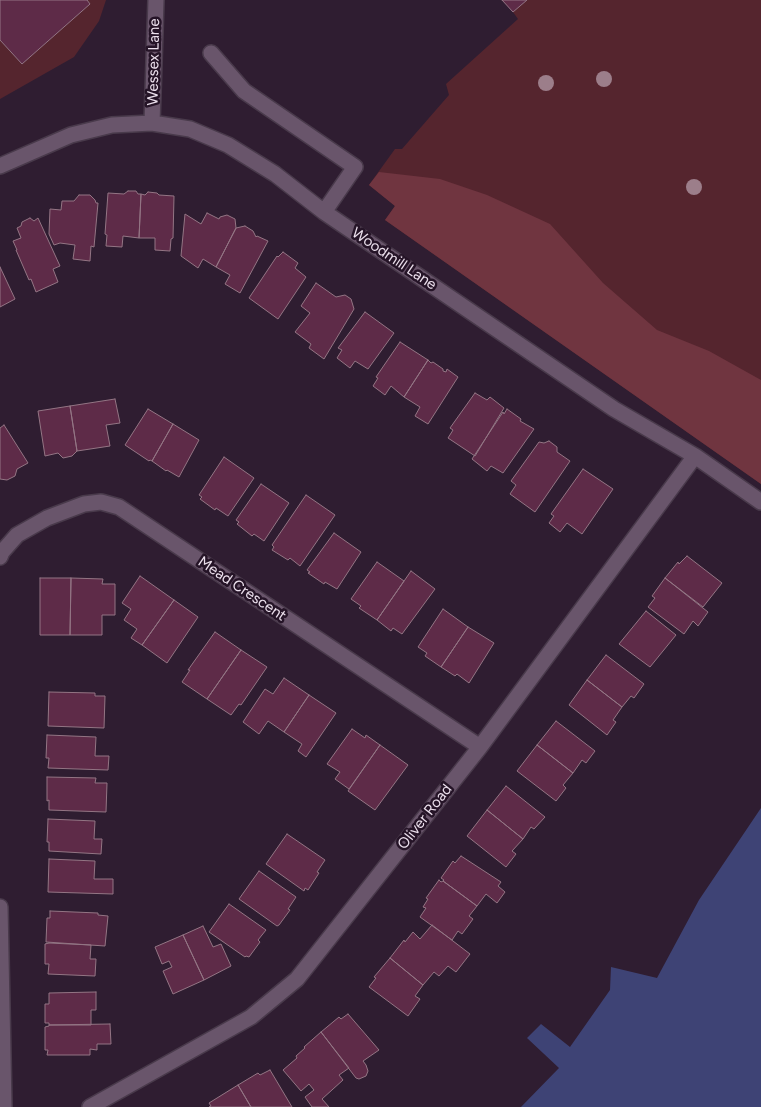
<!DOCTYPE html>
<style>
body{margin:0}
canvas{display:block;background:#2f1d31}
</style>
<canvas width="761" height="1107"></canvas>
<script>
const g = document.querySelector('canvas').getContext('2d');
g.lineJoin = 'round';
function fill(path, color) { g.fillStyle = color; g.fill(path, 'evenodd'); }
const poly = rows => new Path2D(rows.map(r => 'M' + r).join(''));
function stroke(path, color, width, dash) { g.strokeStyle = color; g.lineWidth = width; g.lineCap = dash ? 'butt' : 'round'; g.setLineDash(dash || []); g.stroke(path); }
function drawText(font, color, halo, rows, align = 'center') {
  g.font = font + ' Figtree,sans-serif'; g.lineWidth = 5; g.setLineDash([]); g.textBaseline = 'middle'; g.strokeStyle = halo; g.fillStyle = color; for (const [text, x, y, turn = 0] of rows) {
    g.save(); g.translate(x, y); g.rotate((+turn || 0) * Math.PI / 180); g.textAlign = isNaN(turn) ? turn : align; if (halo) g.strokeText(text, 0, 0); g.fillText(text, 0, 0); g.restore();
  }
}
const green = poly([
 [87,0,106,0,99,21,74,57,0,99,0,40,22,64,90,4],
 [527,0,761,0,761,484,385,220,395,206,369,185,395,149,402,149,449,95,446,84,518,19,513,12]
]);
const forest = poly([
 [379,172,440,179,487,195,550,224,603,283,657,330,709,351,761,380,761,484,385,220,395,206,369,185]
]);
const water = poly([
 [761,808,761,1107,521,1107,559,1068,527,1038,541,1024,570,1047,610,990,611,967,657,978,699,900]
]);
const building = poly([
 [0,0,87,0,90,4,22,64,0,40,0,0],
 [502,0,527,0,513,12,502,0],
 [128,191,136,191,138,194,141,194,139,238,123,236,122,247,106,246,107,235,105,234,108,193,124,194,128,191],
 [148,192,157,193,159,195,174,196,173,238,171,239,170,251,155,250,155,238,139,238,141,194,145,195,148,192],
 [79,195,90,195,95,200,96,203,98,203,94,247,91,246,90,261,73,259,75,245,60,243,54,245,49,234,50,209,61,210,62,201,74,201,79,195],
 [207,213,219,219,220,217,227,215,235,219,236,228,216,267,203,259,198,268,181,256,185,214,201,224,207,213],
 [30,218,34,221,38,218,60,266,53,269,58,282,36,292,31,279,29,280,16,250,17,250,13,241,21,238,17,228,21,226,22,222,30,218],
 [245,226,253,231,256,237,257,236,268,241,240,293,225,284,230,275,216,267,236,228,245,226],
 [283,252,298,263,295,268,306,277,278,319,249,298,277,256,278,257,283,252],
 [0,267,15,299,0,307,0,267],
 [316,283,336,297,345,295,351,299,354,309,324,359,309,348,311,344,295,332,310,313,301,306,316,283],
 [365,312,394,333,368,369,355,361,350,368,337,358,342,350,338,348,365,312],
 [400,342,428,360,404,397,391,386,385,395,373,386,378,378,376,377,400,342],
 [428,360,431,363,433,362,443,369,443,371,446,372,447,369,458,377,428,424,415,416,420,407,404,397,428,360],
 [475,393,487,400,490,397,504,408,475,456,448,438,453,430,450,428,475,393],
 [115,399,120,423,106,425,110,446,77,451,70,406,115,399],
 [70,406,77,451,72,456,63,458,58,453,45,456,38,411,70,406],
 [148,409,173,424,152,461,150,460,149,461,125,445,148,409],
 [507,409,521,419,520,421,534,429,503,473,491,466,487,471,472,459,503,412,504,414,507,409],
 [173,424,199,440,179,477,167,470,166,471,152,461,173,424],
 [4,425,28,463,17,469,15,476,7,480,0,479,0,428,4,425],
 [549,441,557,447,557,452,570,461,535,512,510,494,516,485,511,481,539,442,544,443,549,441],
 [224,457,254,478,228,516,216,508,215,510,200,499,202,497,199,495,224,457],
 [583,469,613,489,582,534,567,523,560,532,549,523,554,516,551,514,583,469],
 [261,484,289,503,264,541,254,534,252,536,237,524,239,522,236,520,261,484],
 [306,495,335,515,300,566,290,558,288,560,272,550,274,547,272,545,306,495],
 [334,533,361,552,337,589,325,582,324,584,308,573,310,572,307,570,334,533],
 [687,556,722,583,703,607,665,578,678,562,679,564,687,556],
 [377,562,404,581,377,620,359,608,361,606,351,599,377,562],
 [411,571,435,589,402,634,393,628,391,631,377,620,411,571],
 [140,576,174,600,142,645,131,638,137,629,124,620,131,609,122,603,140,576],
 [40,578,71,578,70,635,40,635,40,578],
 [71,578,103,579,102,584,115,584,115,615,102,615,102,635,70,635,71,578],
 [665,578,708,612,698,626,693,621,684,634,648,607,655,598,652,596,665,578],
 [174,600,198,617,167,663,142,645,174,600],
 [443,609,468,627,441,667,425,656,427,653,418,647,443,609],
 [646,611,676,635,650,667,619,644,646,611],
 [468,627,494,643,469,683,457,674,455,676,441,667,468,627],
 [215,632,241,650,207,699,182,682,190,670,188,670,215,632],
 [241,650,267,667,241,705,239,704,231,715,207,699,241,650],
 [606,655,644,684,634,698,631,696,622,707,587,680,606,655],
 [284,678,309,695,284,732,268,721,259,734,243,722,265,689,273,694,284,678],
 [587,680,622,707,613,720,616,722,607,735,569,705,587,680],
 [49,692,95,693,95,696,105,696,104,728,48,726,49,692],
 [309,695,336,713,306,757,298,751,302,744,284,732,309,695],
 [556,721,595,751,586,763,582,760,573,773,537,745,556,721],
 [352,729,365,738,366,735,380,745,349,789,335,779,340,772,327,764,352,729],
 [47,735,96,737,95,756,109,756,108,770,48,768,49,758,46,758,47,735],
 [380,745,408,765,375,810,348,791,380,745],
 [537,745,573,773,563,785,566,788,556,801,517,771,537,745],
 [47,777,96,778,95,783,107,783,106,812,49,810,49,800,47,801,47,777],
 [506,786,545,817,534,829,531,827,523,839,487,810,506,786],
 [487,810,523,839,512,851,516,854,506,867,467,836,487,810],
 [48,819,95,821,94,839,102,839,101,854,49,851,49,842,47,842,48,819],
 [287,834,325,860,317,872,319,873,308,890,305,888,304,891,266,864,287,834],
 [461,856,501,882,498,886,505,892,497,903,486,894,477,906,443,881,444,880,441,878,453,861,455,863,461,856],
 [49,859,95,861,94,879,113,879,113,894,48,892,49,859],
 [259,871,296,897,288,909,290,910,279,925,277,926,239,899,259,871],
 [439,880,441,882,443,881,477,906,469,916,473,919,462,934,458,931,452,940,420,917,426,908,423,907,428,899,426,898,439,880],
 [229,904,266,930,258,940,260,942,249,957,246,956,245,957,209,932,229,904],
 [50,911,98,913,98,915,108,916,105,946,46,942,47,918,50,918,50,911],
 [432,925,470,954,456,972,448,966,439,976,434,972,423,985,390,958,404,940,405,942,413,932,420,939,432,925],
 [203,926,213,947,221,944,231,966,204,980,183,935,203,926],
 [183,935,204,980,173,994,163,971,172,967,169,961,162,964,155,947,183,935],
 [49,943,91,945,90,959,96,959,95,976,48,974,49,964,45,964,45,944,49,943],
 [390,958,423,985,415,996,420,999,408,1016,369,987,376,978,374,977,390,958],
 [96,992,96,1010,91,1010,91,1025,49,1025,49,1023,45,1023,45,1004,49,1004,49,993,96,992],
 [348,1014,379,1050,363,1061,366,1065,368,1071,366,1076,359,1079,356,1078,321,1032,339,1017,341,1019,348,1014],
 [110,1024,111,1044,97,1044,97,1050,90,1049,90,1055,47,1055,48,1050,45,1050,45,1027,49,1026,49,1025,110,1024],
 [321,1032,349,1068,339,1075,343,1080,322,1099,329,1107,312,1107,305,1097,314,1090,309,1084,301,1091,283,1070,297,1058,296,1056,305,1048,304,1047,321,1032],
 [270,1070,292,1107,251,1107,238,1085,258,1073,260,1075,270,1070],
 [238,1085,251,1107,209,1107,211,1106,209,1103,238,1085]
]);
const minor = poly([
 [211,53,244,91,355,167,324,212],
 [152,123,156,0],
 [0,166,71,135,112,125,152,123,190,129,228,145,275,174,324,212,614,409,695,456,761,502],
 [0,557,2,552,17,535,47,518,84,504,101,502,119,507,480,747],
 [0,907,4,1107],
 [90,1107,251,1017,297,979,480,747,695,456]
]);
const trees = [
 [604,79],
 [546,83],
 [694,187]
];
const streetNames = [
 ["Wessex Lane",154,62,-89],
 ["Woodmill Lane",394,259,34],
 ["Mead Crescent",242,589,34],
 ["Oliver Road",425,817,-52]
];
fill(green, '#55252e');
fill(forest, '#703540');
fill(water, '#3e4375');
fill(building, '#5e2b48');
stroke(building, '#937584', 1);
stroke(minor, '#493a4b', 18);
stroke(minor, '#69556b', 15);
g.fillStyle = '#9c7e8a';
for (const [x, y] of trees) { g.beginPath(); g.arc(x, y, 8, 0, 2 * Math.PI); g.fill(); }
drawText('15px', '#ece0ed', '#251427', streetNames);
</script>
